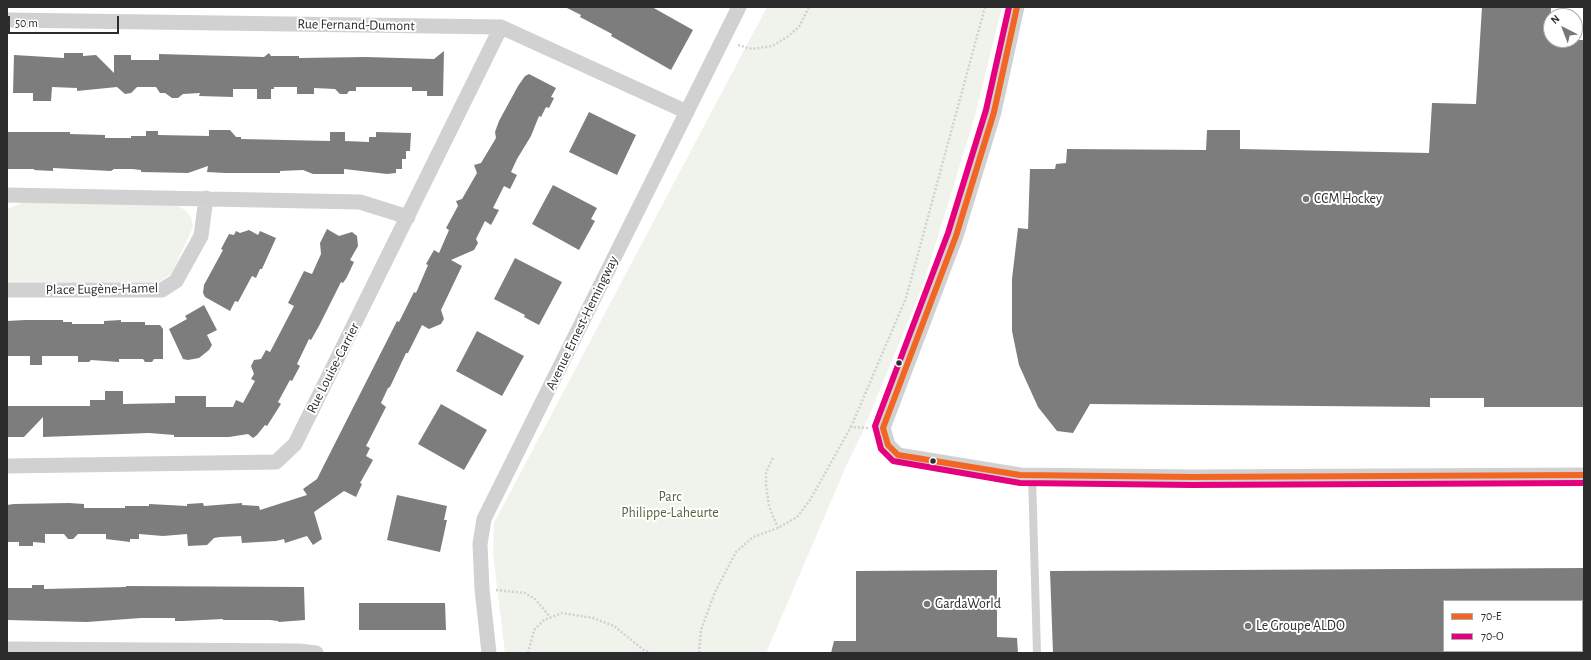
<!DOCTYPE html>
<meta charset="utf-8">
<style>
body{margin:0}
#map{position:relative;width:1591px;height:660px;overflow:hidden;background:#fff;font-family:"Alegreya Sans",sans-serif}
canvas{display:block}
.frame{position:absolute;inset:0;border:8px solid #2c2c2c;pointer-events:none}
.legend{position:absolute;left:1443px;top:600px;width:140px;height:52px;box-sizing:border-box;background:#fff;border:1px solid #ababab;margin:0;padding:5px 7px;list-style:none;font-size:12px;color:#2c2c2c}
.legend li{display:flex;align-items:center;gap:8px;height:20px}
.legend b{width:20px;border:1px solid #ababab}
.north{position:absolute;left:1543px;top:8px;width:40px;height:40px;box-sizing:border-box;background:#fff;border:1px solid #ababab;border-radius:50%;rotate:318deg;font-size:11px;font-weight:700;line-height:16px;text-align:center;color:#2c2c2c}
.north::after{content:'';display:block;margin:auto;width:14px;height:18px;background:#767676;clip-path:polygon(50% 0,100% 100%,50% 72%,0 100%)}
.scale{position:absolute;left:8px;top:16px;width:111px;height:18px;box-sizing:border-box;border:2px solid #2c2c2c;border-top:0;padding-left:5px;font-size:12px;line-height:14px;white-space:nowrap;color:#2c2c2c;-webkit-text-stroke:3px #fff;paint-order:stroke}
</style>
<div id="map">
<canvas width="1591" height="660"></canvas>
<div class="frame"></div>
<ul class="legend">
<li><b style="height:5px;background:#f26522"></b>70-E</li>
<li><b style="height:5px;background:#e5007d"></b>70-O</li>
</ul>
<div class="north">N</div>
<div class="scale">50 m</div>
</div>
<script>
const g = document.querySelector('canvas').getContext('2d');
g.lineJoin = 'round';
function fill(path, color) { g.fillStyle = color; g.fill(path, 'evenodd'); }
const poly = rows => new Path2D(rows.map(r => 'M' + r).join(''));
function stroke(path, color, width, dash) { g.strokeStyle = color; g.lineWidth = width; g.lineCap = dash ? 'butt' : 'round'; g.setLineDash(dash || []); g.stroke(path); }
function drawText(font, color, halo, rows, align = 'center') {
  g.font = font + ' "Alegreya Sans",sans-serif'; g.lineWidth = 4; g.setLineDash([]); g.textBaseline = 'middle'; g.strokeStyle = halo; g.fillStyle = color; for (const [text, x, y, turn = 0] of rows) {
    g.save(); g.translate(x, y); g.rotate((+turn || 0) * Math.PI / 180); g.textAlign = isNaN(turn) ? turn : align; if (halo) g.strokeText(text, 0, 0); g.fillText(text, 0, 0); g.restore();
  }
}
const green = poly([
 [767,7,1002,7,975,116,922,288,862,433,847,464,766,653,505,653,493,553,494,523],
 [24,202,176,205,185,210,191,217,193,227,172,273,159,282,12,282,7,281,7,209]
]);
const building = poly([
 [565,7,652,7,693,30,671,70,611,36,612,34,580,17,581,15],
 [1482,7,1551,7,1551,40,1584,40,1584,407,1484,407,1484,398,1430,398,1430,407,1090,404,1073,433,1057,431,1038,407,1019,365,1012,331,1012,279,1018,228,1028,229,1030,169,1055,169,1056,164,1066,163,1067,149,1206,150,1207,130,1240,130,1240,149,1429,153,1432,103,1476,104],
 [444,51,443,96,427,96,427,91,412,91,412,87,356,87,356,91,349,91,347,94,340,94,335,89,314,88,314,94,297,94,297,87,274,87,274,89,271,89,271,99,257,99,257,89,233,89,233,97,199,96,200,93,183,94,178,98,172,98,165,93,160,93,156,87,137,87,131,93,125,94,117,87,77,91,77,88,52,87,51,101,33,101,33,93,13,93,14,55,64,58,64,53,83,53,83,56,96,55,114,73,114,55,131,55,131,60,159,60,159,54,264,57,269,53,271,56,299,56,299,58,366,57,434,59],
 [529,74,556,88,551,97,554,98,549,108,546,107,541,117,539,116,531,136,517,159,511,172,517,175,510,189,504,186,493,208,499,210,491,225,485,221,476,239,478,243,474,250,451,260,462,266,441,310,444,319,441,324,429,329,422,325,408,353,406,353,390,387,388,388,381,403,386,407,366,446,370,448,366,456,373,460,360,483,362,484,356,497,344,491,314,512,322,539,313,545,307,536,285,543,284,539,276,541,242,543,241,536,220,537,214,538,207,545,188,546,187,534,163,536,139,534,139,539,130,539,130,542,106,539,106,534,78,534,73,539,68,539,64,534,45,534,45,543,33,542,33,546,19,546,19,542,7,542,7,505,14,504,69,503,84,504,84,508,125,508,125,506,149,506,149,504,187,506,187,504,203,503,204,506,242,503,242,505,259,506,260,510,307,495,303,489,317,479,324,465,397,321,399,322,414,292,416,293,428,265,426,264,434,250,439,253,449,230,446,228,458,206,456,201,462,199,477,173,474,165,481,163,496,138,495,132,499,121,518,86,525,76],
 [589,112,636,135,617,175,569,152],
 [209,130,230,130,236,137,241,137,241,139,330,141,330,132,345,132,345,141,369,142,369,137,376,137,376,132,411,133,410,151,406,151,406,159,402,159,402,169,396,169,396,173,387,174,344,169,344,174,313,174,303,170,280,171,280,173,225,173,207,172,208,166,188,173,141,172,141,170,132,169,114,169,111,171,53,168,53,171,34,170,34,169,7,169,7,132,70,132,70,134,105,135,105,138,131,138,131,136,146,136,146,131,158,131,158,135,209,136],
 [553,185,597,208,591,219,595,221,579,250,532,224],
 [327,229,339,236,352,232,357,236,358,246,350,260,354,262,347,277,343,283,341,282,319,326,311,340,309,339,297,364,300,366,292,381,290,380,278,402,281,404,267,426,265,425,257,435,253,438,248,434,229,437,174,437,174,435,149,433,43,437,43,417,24,437,7,437,7,406,90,406,90,400,105,400,105,391,123,391,123,404,175,403,175,396,206,396,206,407,233,407,236,400,243,403,255,381,251,379,254,374,251,366,254,360,261,359,266,350,270,352,294,306,288,303,304,271,312,274,321,254,320,243],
 [249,230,258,235,260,231,276,238,262,269,260,269,256,278,252,276,238,302,235,301,230,311,205,297,203,293,204,285,223,250,221,249,229,234,234,235,236,231,240,233],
 [515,258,562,282,539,325,524,317,525,315,494,299],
 [204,305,217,330,207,335,212,345,209,350,199,358,188,360,183,359,169,329,187,319,185,316],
 [25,320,63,320,63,322,72,322,72,324,104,324,104,321,121,320,121,322,145,322,145,325,160,325,163,329,163,359,154,359,152,362,145,362,143,359,119,359,119,362,91,360,89,362,78,362,78,356,42,356,42,365,30,365,30,356,7,356,7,321],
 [477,331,524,356,502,396,456,371],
 [441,404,487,430,464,470,418,444],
 [397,495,447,506,444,520,447,520,440,552,387,540],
 [1584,568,1584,601,1444,601,1444,653,1053,653,1050,571],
 [997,570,997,637,1017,638,1018,653,831,653,834,641,856,641,856,571],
 [32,585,44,585,44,589,126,587,126,586,304,587,305,620,279,622,278,621,270,620,223,620,223,619,183,621,175,621,175,618,141,618,87,622,7,620,7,588,32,588],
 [359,603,445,603,446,630,359,630]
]);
const path = poly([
 [738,45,752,49,772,46,787,37,799,27,809,7],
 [851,427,906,298,985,7],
 [773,458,766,472,766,485,769,506,778,528],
 [496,590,525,593,535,599,550,617],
 [528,653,534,630,544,620,562,613,593,618,614,626,645,651,651,653],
 [699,653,701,630,715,592,736,552,753,537,778,528,797,517,810,500,851,427,870,428]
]);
const lane = poly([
 [1032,475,1037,653]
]);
const street = poly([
 [1017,7,994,112,956,236,883,428,888,445,898,455,1020,475,1192,477,1584,475],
 [7,20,501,27,687,112],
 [7,195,360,202,408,217],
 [7,290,162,290,176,281,201,236,206,198],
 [7,466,276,462,295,444,501,27],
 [7,649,299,651,316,653],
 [489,653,482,589,480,544,484,519,739,7]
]);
const bus1 = poly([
 [1017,7,994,112,956,236,883,428,888,445,898,455,1020,475,1192,477,1584,475]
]);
const bus2 = poly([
 [1009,7,986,110,948,233,875,426,881,449,893,461,1020,483,1192,485,1584,483]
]);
const markers = [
 [1306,199,4,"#767676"],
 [899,363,3.5,"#2c2c2c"],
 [933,461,3.5,"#2c2c2c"],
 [927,604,4,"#767676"],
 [1248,626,4,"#767676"]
];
const streetNames = [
 ["Rue Fernand-Dumont",356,25,1],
 ["Place Eugène-Hamel",102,289,-1],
 ["Avenue Ernest-Hemingway",582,323,-64],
 ["Rue Louise-Carrier",333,368,-63]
];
const poiNames = [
 ["CCM Hockey",1314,199],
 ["GardaWorld",935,604],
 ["Le Groupe ALDO",1256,626]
];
const parkNames = [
 ["Parc",670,497],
 ["Philippe-Laheurte",670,513]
];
fill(green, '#f0f3eb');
fill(building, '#7d7d7d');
stroke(path, '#d1d1d1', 2.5, [2, 2]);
stroke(lane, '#d1d1d1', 8);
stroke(street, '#d1d1d1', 15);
stroke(bus1, '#f26522', 6);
stroke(bus2, '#e5007d', 6);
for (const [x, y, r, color] of markers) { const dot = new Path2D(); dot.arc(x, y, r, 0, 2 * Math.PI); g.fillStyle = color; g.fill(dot); stroke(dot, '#fff', 1.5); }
drawText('14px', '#2c2c2c', '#fff', streetNames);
drawText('14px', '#2c2c2c', '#fff', poiNames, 'left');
drawText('14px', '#51673b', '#fff', parkNames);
</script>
